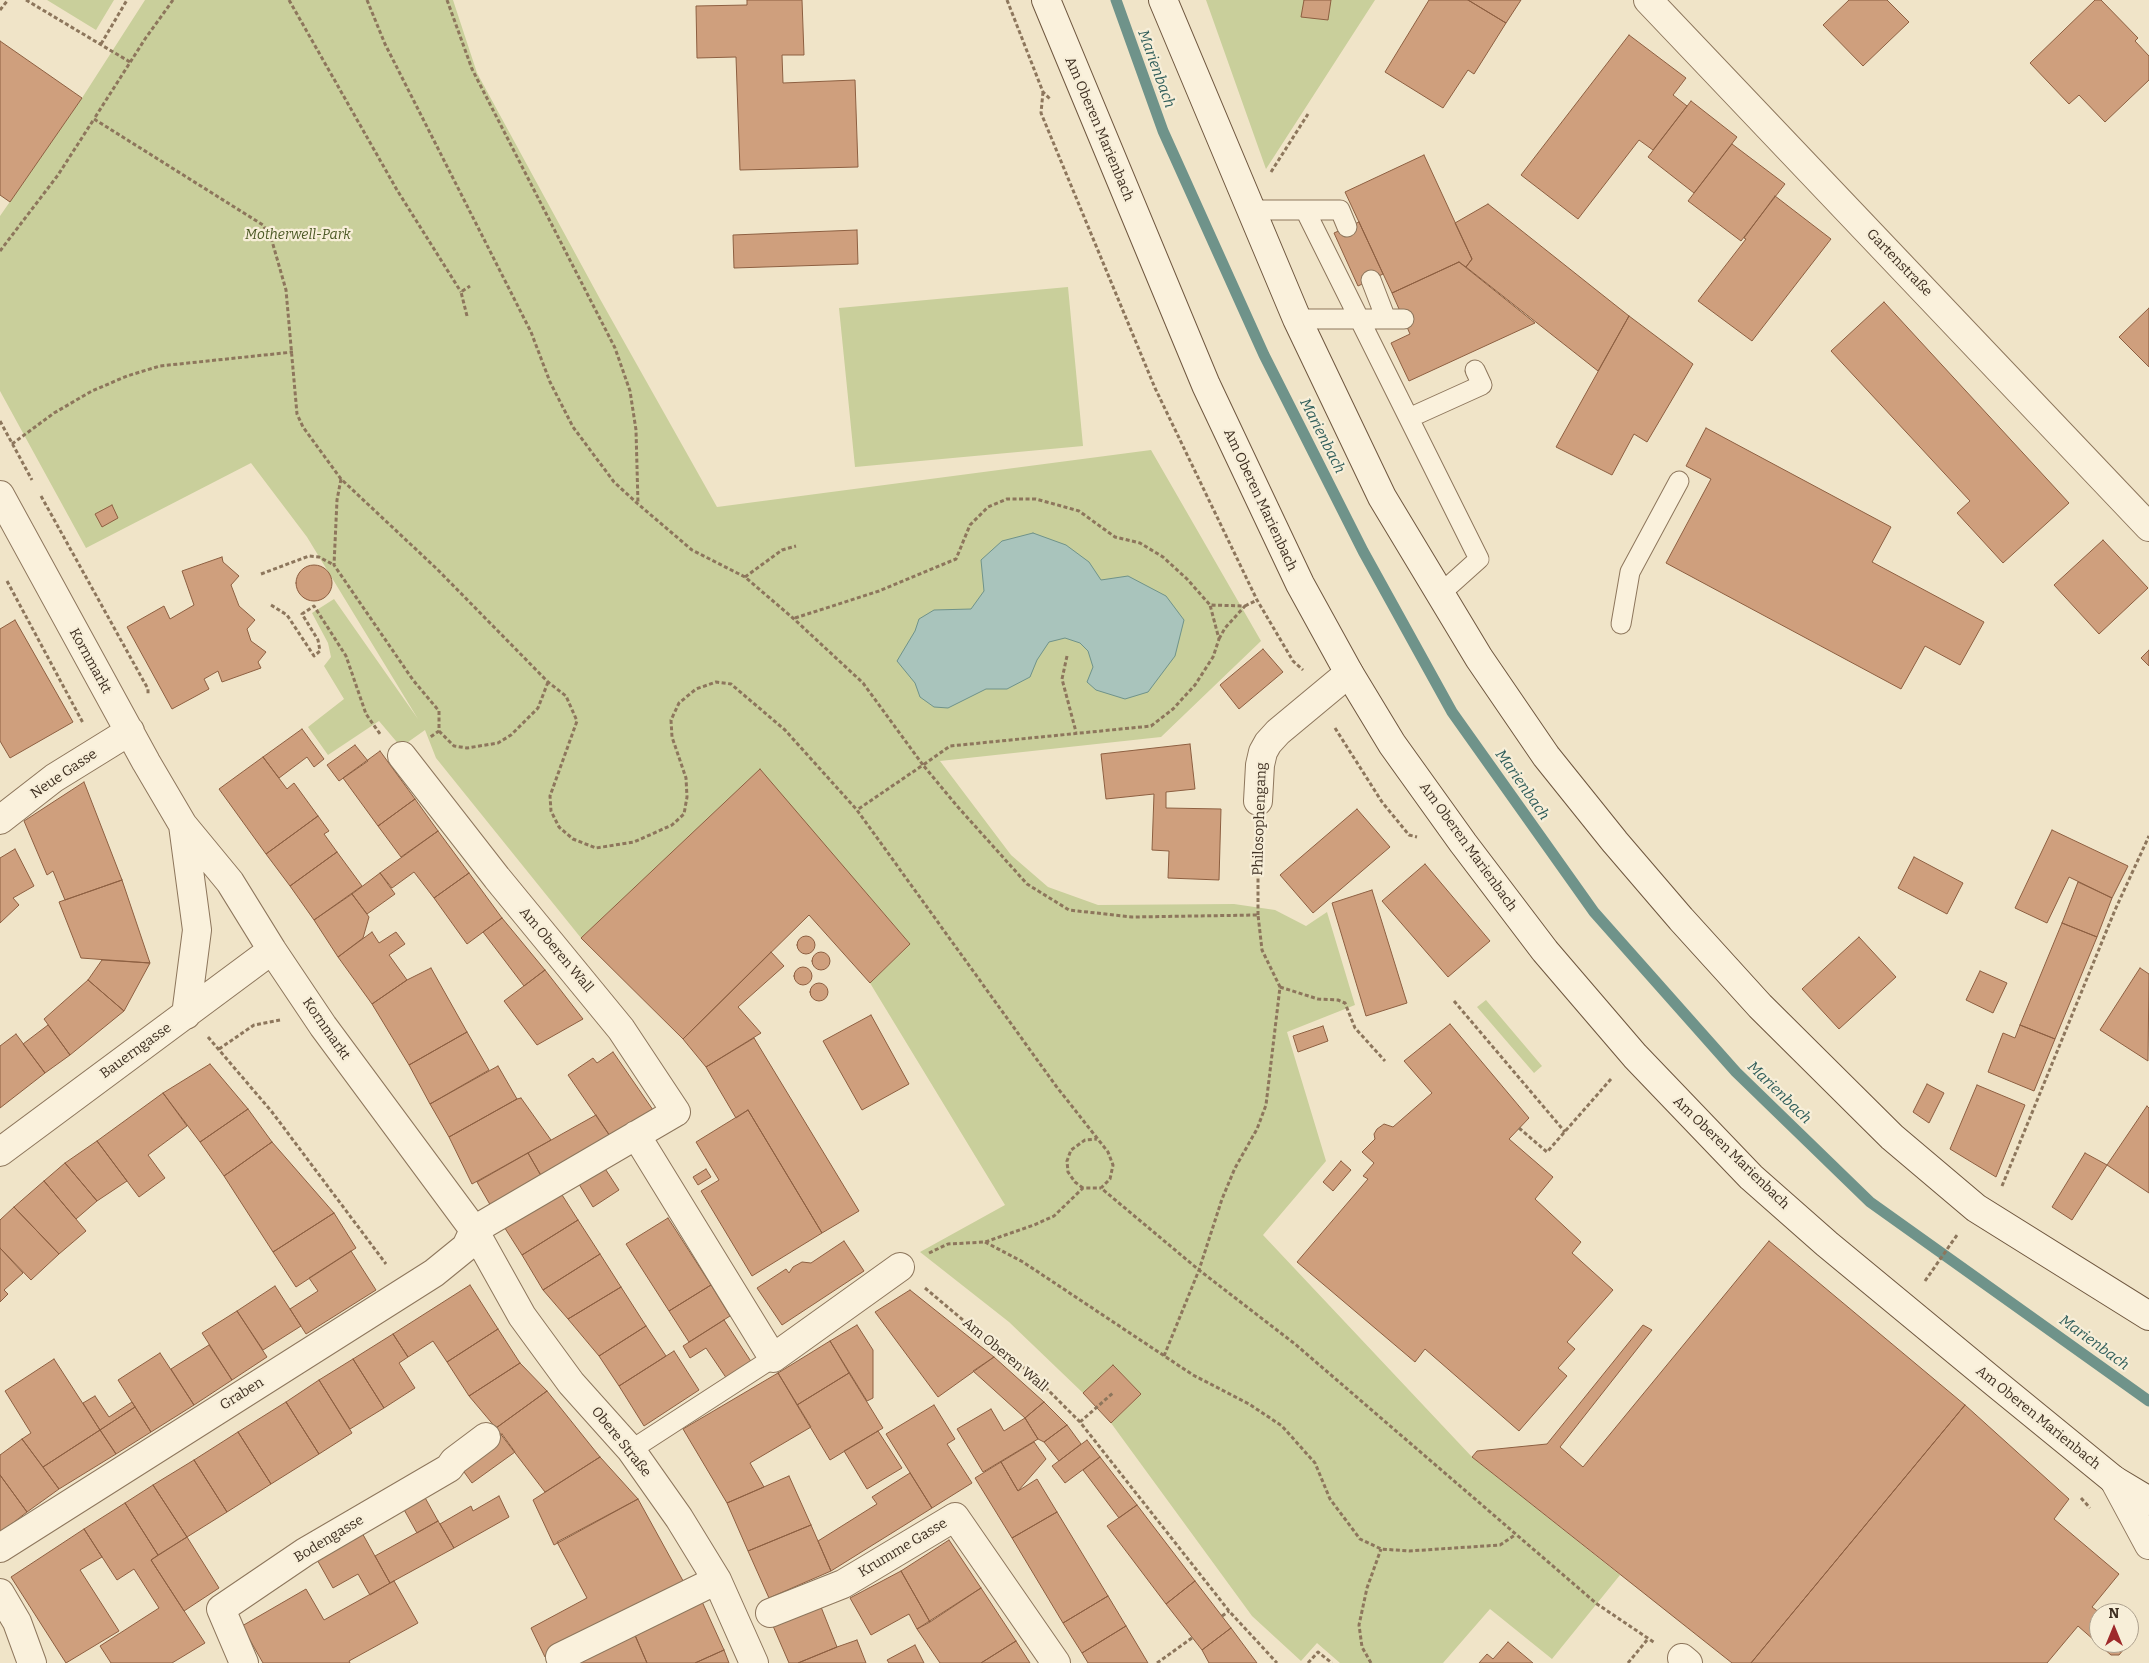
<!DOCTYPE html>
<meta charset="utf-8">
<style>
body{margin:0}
#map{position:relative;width:2149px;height:1663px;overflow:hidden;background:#f0e4c8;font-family:Bitter,serif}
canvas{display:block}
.north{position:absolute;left:2089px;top:1603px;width:50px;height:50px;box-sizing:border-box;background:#f7eed8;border:1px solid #ada18e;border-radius:50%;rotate:0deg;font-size:14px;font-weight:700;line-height:20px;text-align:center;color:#3d2e20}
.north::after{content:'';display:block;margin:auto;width:18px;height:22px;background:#9e2a2b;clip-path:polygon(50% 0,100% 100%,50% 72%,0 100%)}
</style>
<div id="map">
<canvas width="2149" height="1663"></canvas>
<div class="north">N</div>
</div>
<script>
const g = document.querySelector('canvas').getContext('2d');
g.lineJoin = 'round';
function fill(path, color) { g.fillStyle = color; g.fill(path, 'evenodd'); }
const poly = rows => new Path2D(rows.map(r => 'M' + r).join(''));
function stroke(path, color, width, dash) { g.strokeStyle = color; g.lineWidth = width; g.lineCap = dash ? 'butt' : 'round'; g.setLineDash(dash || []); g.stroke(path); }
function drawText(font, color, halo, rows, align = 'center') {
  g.font = font + ' Bitter,serif'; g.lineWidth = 4.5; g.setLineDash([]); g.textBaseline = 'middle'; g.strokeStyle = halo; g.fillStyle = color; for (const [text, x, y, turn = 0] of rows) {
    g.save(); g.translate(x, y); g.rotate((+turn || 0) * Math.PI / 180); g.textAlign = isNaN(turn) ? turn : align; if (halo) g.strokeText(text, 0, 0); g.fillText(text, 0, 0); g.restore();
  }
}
const green = poly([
 [47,0,114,0,96,30],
 [145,0,453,0,477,73,600,299,717,507,1151,450,1261,641,1161,737,940,761,1011,855,1048,887,1098,905,1234,904,1275,910,1306,926,1327,912,1355,1005,1287,1032,1326,1161,1263,1235,1472,1457,1620,1575,1552,1659,1490,1609,1443,1663,1340,1663,1317,1643,1301,1661,1252,1616,1111,1423,1141,1394,1113,1365,1083,1393,1009,1322,920,1252,1005,1205,870,983,910,944,760,770,581,938,436,758,425,730,401,747,379,721,328,755,308,727,344,699,324,666,331,657,328,643,312,613,334,599,418,719,307,537,251,463,86,548,0,391,0,216,82,98],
 [1206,0,1375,0,1266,169],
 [1068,287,1083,446,855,467,839,308],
 [1486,1000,1542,1066,1534,1073,1477,1007]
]);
const water = poly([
 [1033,533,1066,545,1089,562,1101,580,1128,576,1166,596,1184,620,1175,656,1148,692,1125,699,1096,690,1087,682,1093,667,1088,651,1080,643,1065,638,1049,642,1037,660,1030,677,1007,689,986,689,948,708,934,707,920,697,915,683,897,661,915,631,919,619,934,610,971,609,984,591,981,560,1002,541,1033,533]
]);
const stream = poly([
 [1116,0,1163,131,1264,355,1363,551,1452,712,1594,912,1736,1072,1870,1202,2149,1401]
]);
const building = poly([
 [747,0,802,0,804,55,782,55,783,83,855,80,858,167,740,170,736,57,697,58,696,6,747,5,747,0],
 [1304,0,1331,0,1328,20,1301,17,1304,0],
 [1429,0,1468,0,1506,23,1474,74,1468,70,1443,108,1385,72,1429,0],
 [1468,0,1521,0,1506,23,1468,0],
 [1849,0,1887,0,1909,22,1863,66,1823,25,1849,0],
 [2095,0,2101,0,2138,38,2135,41,2149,56,2149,80,2105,122,2079,95,2069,104,2030,63,2095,0],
 [1629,35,1686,78,1673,95,1687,106,1653,150,1639,140,1578,219,1521,175,1629,35],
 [0,41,82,98,10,202,0,195,0,41],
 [1691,101,1737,137,1694,193,1648,157,1691,101],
 [1732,144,1785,184,1741,241,1688,201,1732,144],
 [1424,155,1472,259,1466,267,1459,262,1392,293,1345,192,1424,155],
 [1775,196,1831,239,1752,341,1698,301,1746,239,1744,238,1775,196],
 [1488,204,1629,316,1598,371,1466,267,1472,259,1455,223,1488,204],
 [1359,222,1383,274,1358,286,1334,233,1359,222],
 [857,230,858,264,734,268,733,235,857,230],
 [1459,262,1535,323,1409,381,1391,343,1410,334,1392,293,1459,262],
 [1884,302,2069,503,2003,563,1957,513,1970,501,1831,351,1884,302],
 [2149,308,2149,367,2119,337,2149,308],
 [1629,316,1693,364,1647,442,1634,434,1612,475,1556,447,1629,316],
 [1706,428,1891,527,1872,562,1984,622,1960,665,1925,646,1901,689,1666,563,1711,479,1686,466,1706,428],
 [112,505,118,518,102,527,95,514,112,505],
 [2103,540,2148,588,2099,634,2054,585,2103,540],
 [222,557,223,562,239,576,231,585,239,606,255,620,247,629,251,641,266,652,258,662,261,668,222,682,218,671,204,679,209,689,172,709,127,627,164,606,170,619,194,605,182,571,222,557],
 '296 583a18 18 0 1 1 36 0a18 18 0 1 1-36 0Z',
 [15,620,73,722,10,758,0,741,0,629,15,620],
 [1263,649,1283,672,1239,709,1220,685,1263,649],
 [2149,650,2149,666,2141,658,2149,650],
 [302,729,324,759,314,767,307,757,279,778,263,757,302,729],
 [1190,744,1195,789,1166,792,1166,808,1221,809,1219,880,1168,878,1169,851,1152,850,1154,794,1106,799,1101,754,1190,744],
 [355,745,368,761,339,781,327,765,355,745],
 [380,751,415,799,378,826,343,778,380,751],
 [263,757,287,789,294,783,318,816,266,854,219,789,263,757],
 [760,769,910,944,870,983,809,915,683,1039,581,938,760,769],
 [84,782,122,880,65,900,53,871,47,875,24,821,84,782],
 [415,799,438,831,401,857,378,826,415,799],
 [1357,809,1390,847,1313,913,1280,875,1357,809],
 [318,816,329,831,324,834,337,852,290,886,266,854,318,816],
 [2052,830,2128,866,2112,898,2069,877,2047,923,2015,908,2052,830],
 [438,831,469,873,434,898,414,872,392,888,380,873,438,831],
 [15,849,34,886,13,898,19,905,0,923,0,858,15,849],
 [337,852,362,886,314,920,290,886,337,852],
 [1914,857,1963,883,1947,914,1898,888,1914,857],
 [1425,864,1490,941,1448,977,1382,901,1425,864],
 [380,873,395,894,367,914,352,894,380,873],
 [469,873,502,918,467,944,434,898,469,873],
 [122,880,150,963,81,958,59,902,122,880],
 [2078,882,2112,898,2097,937,2062,923,2078,882],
 [1372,890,1407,1003,1366,1016,1332,903,1372,890],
 [352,894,369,917,363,938,338,957,314,920,352,894],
 [502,918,545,970,524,986,483,932,502,918],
 [2062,923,2097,937,2055,1039,2020,1025,2062,923],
 [372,932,379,943,396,932,405,944,389,955,407,980,372,1004,338,957,372,932],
 '797 945a9 9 0 1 1 18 0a9 9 0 1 1-18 0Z',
 [1859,937,1896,977,1839,1029,1802,989,1859,937],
 '812 961a9 9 0 1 1 18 0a9 9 0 1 1-18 0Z',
 [771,952,784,966,738,1007,761,1033,706,1067,683,1039,771,952],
 [102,960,150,963,124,1011,88,980,102,960],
 '794 976a9 9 0 1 1 18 0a9 9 0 1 1-18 0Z',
 [431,968,467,1032,409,1065,372,1004,407,980,431,968],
 [2140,968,2149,974,2148,1061,2100,1030,2140,968],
 [545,970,583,1019,537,1045,504,1001,545,970],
 [1980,971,2007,983,1993,1013,1966,1000,1980,971],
 [88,980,124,1011,70,1055,44,1019,88,980],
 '810 992a9 9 0 1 1 18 0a9 9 0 1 1-18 0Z',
 [871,1015,909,1084,862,1110,823,1041,871,1015],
 [1450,1024,1529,1118,1509,1139,1553,1177,1535,1199,1581,1242,1572,1253,1613,1290,1567,1342,1575,1349,1558,1368,1567,1376,1519,1431,1425,1349,1415,1362,1297,1262,1368,1179,1363,1176,1374,1163,1362,1152,1375,1139,1374,1134,1377,1129,1384,1124,1393,1127,1432,1093,1404,1061,1450,1024],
 [48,1025,70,1055,45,1073,23,1044,48,1025],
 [2020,1025,2055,1039,2034,1091,1988,1072,2003,1033,2015,1038,2020,1025],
 [1323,1026,1328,1041,1298,1052,1293,1036,1323,1026],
 [467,1032,489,1070,430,1104,409,1065,467,1032],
 [16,1034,45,1073,0,1108,0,1046,16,1034],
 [754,1038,859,1211,822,1233,748,1110,736,1118,706,1067,754,1038],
 [613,1052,653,1110,612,1139,568,1075,593,1058,597,1063,613,1052],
 [210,1064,248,1109,200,1142,163,1093,210,1064],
 [498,1066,517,1099,449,1137,430,1104,498,1066],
 [1927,1084,1944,1093,1929,1123,1913,1112,1927,1084],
 [1977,1085,2025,1105,1996,1177,1950,1149,1977,1085],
 [163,1093,187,1126,148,1155,165,1178,139,1197,97,1141,163,1093],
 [521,1098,551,1140,472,1184,449,1137,517,1099,521,1098],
 [2147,1106,2149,1108,2149,1193,2107,1165,2147,1106],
 [248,1109,272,1142,224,1176,200,1142,248,1109],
 [748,1110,822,1233,752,1276,701,1191,719,1180,696,1142,748,1110],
 [596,1115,612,1139,543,1179,528,1153,596,1115],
 [97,1141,127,1181,97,1201,65,1163,97,1141],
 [272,1142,334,1213,273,1252,224,1176,272,1142],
 [528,1153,543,1179,492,1208,477,1182,528,1153],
 [2085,1153,2107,1165,2072,1220,2052,1207,2085,1153],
 [1341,1161,1351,1170,1333,1191,1323,1182,1341,1161],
 [65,1163,97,1201,76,1219,44,1181,65,1163],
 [602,1164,619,1190,593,1207,577,1181,602,1164],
 [706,1169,711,1177,698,1185,693,1177,706,1169],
 [44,1181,86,1231,59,1254,14,1207,44,1181],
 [557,1187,578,1220,522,1255,501,1222,557,1187],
 [14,1207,59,1254,31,1280,0,1248,0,1220,14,1207],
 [334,1213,356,1248,296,1287,273,1252,334,1213],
 [668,1218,711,1285,669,1311,626,1244,668,1218],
 [578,1220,600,1254,543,1290,522,1255,578,1220],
 [844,1241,864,1271,782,1325,757,1288,786,1269,789,1273,793,1267,802,1262,811,1263,844,1241],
 [1769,1241,1965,1405,1751,1663,1732,1663,1472,1457,1477,1451,1547,1444,1643,1325,1652,1330,1560,1447,1583,1467,1769,1241],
 [0,1248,23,1273,4,1290,8,1294,0,1302,0,1248],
 [351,1251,376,1290,306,1334,290,1309,318,1291,309,1278,351,1251],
 [600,1254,621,1287,568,1319,543,1290,600,1254],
 [470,1285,498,1329,447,1362,433,1341,408,1357,393,1334,470,1285],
 [711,1285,730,1316,689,1342,669,1311,711,1285],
 [275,1286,301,1326,263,1350,237,1311,275,1286],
 [621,1287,646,1326,599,1356,568,1319,621,1287],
 [910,1290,994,1357,938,1397,875,1312,910,1290],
 [237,1311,267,1357,232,1380,202,1333,237,1311],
 [724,1320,752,1363,727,1379,706,1348,690,1358,683,1346,724,1320],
 [857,1325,873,1350,873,1398,867,1401,830,1341,857,1325],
 [646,1326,666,1356,619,1386,599,1356,646,1326],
 [498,1329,520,1363,469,1396,447,1362,498,1329],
 [393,1334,408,1357,399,1363,415,1388,384,1408,353,1359,393,1334],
 [830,1341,849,1373,797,1405,778,1373,830,1341],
 [209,1345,232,1380,194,1405,171,1369,209,1345],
 [674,1351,699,1390,644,1426,619,1386,674,1351],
 [160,1353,194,1405,151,1432,118,1380,160,1353],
 [994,1357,1044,1402,1025,1418,973,1371,994,1357],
 [54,1359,100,1430,43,1467,22,1439,31,1433,5,1391,54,1359],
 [353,1359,384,1408,350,1429,319,1380,353,1359],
 [520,1363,547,1391,496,1428,469,1396,520,1363],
 [1113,1365,1141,1394,1111,1423,1083,1393,1113,1365],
 [778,1373,811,1427,750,1463,764,1487,727,1503,683,1429,778,1373],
 [849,1373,883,1428,830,1460,797,1405,849,1373],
 [319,1380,352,1433,319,1454,286,1402,319,1380],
 [547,1391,600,1457,545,1492,496,1428,547,1391],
 [95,1396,109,1417,132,1402,135,1407,100,1430,83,1403,95,1396],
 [286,1402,319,1454,271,1484,238,1432,286,1402],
 [1044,1402,1067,1425,1044,1442,1038,1439,1025,1418,1044,1402],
 [934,1405,955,1439,947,1444,972,1483,932,1508,886,1434,934,1405],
 [1965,1405,2069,1499,2054,1519,2119,1574,2092,1607,2100,1613,2099,1643,2129,1643,2119,1655,2111,1655,2078,1626,2047,1663,1751,1663,1965,1405],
 [135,1407,151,1432,116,1454,100,1430,135,1407],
 [991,1409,1004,1431,1025,1418,1038,1439,983,1472,957,1429,991,1409],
 [1067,1425,1081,1444,1059,1461,1044,1442,1067,1425],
 [100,1430,116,1454,59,1489,43,1467,100,1430],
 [878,1431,902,1468,867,1489,844,1451,878,1431],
 [238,1432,271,1484,227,1512,194,1460,238,1432],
 [502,1434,515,1452,472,1483,459,1465,502,1434],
 [22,1439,59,1489,27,1512,0,1475,0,1455,22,1439],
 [1087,1440,1100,1457,1065,1483,1052,1466,1087,1440],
 [1034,1442,1046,1459,1018,1491,1001,1462,1034,1442],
 [600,1457,638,1499,554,1545,533,1500,600,1457],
 [1100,1457,1137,1505,1119,1518,1083,1470,1100,1457],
 [194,1460,227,1512,187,1537,153,1485,194,1460],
 [1001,1462,1018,1491,1037,1479,1057,1512,1012,1538,975,1478,1001,1462],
 [910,1473,932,1508,831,1571,818,1541,877,1504,872,1497,910,1473],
 [0,1475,27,1512,0,1533,0,1475],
 [789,1476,811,1525,748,1551,727,1503,789,1476],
 [153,1485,187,1537,158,1555,125,1503,153,1485],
 [423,1494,438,1521,417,1533,402,1506,423,1494],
 [499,1496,509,1517,454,1548,440,1524,471,1506,473,1511,499,1496],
 [638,1499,687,1588,545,1657,531,1628,587,1598,557,1542,638,1499],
 [125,1503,158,1555,151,1560,205,1643,172,1663,111,1663,100,1646,159,1608,134,1569,117,1580,84,1529,125,1503],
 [1137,1505,1195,1581,1166,1604,1107,1526,1137,1505],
 [1057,1512,1108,1596,1063,1623,1012,1538,1057,1512],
 [438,1521,454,1548,390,1583,375,1556,438,1521],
 [811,1525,831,1571,769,1598,748,1551,811,1525],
 [84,1529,102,1557,80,1570,119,1631,66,1663,11,1577,84,1529],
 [361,1531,390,1583,370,1595,358,1574,333,1588,315,1556,361,1531],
 [187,1537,219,1588,184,1611,151,1560,187,1537],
 [949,1540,981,1588,930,1622,901,1571,949,1540],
 [901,1571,930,1622,917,1629,909,1614,871,1635,850,1598,901,1571],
 [394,1581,418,1623,349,1661,350,1663,263,1663,242,1626,306,1589,324,1620,394,1581],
 [1195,1581,1231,1628,1202,1650,1166,1604,1195,1581],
 [981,1588,1016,1641,981,1663,940,1663,917,1629,981,1588],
 [699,1595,724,1650,695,1663,647,1663,631,1626,699,1595],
 [1108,1596,1126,1626,1082,1653,1063,1623,1108,1596],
 [821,1607,837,1647,798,1663,789,1663,773,1626,821,1607],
 [631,1626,647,1663,567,1663,631,1626],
 [1126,1626,1148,1663,1088,1663,1082,1653,1126,1626],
 [1231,1628,1257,1663,1209,1663,1202,1650,1231,1628],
 [857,1640,866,1663,798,1663,837,1647,857,1640],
 [1016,1641,1030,1663,981,1663,1016,1641],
 [1508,1642,1533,1663,1479,1663,1487,1654,1493,1659,1508,1642],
 [915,1645,924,1663,889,1663,887,1660,915,1645],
 [724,1650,729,1663,695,1663,724,1650]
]);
const path = poly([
 [26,0,130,62],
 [173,0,145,39,94,119,263,225,272,241,286,290,297,414,303,427,341,479,437,569,548,682,566,696,577,721,550,796,551,811,559,827,573,839,596,848,634,842,672,825,684,814,687,797,686,778,672,737,671,720,679,703,696,689,716,682,731,684,785,730,857,810],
 [289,0,397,190,461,292],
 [367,0,385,44,531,332,550,382,573,427,614,482,638,504,692,550,745,577,794,619,863,683,923,765,857,810,1056,1086,1108,1152,1113,1165,1110,1179,1101,1188,1199,1270,1295,1344,1597,1604,1655,1643],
 [447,0,472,69,615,348,630,391,636,430,638,504],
 [1007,0,1043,92,1050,99],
 [0,10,8,0],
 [101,44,127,0],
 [1043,92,1041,113,1155,388,1257,600,1293,661,1303,670],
 [1271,172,1308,114],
 [0,251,58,175,94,119],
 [467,316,461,292,470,286],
 [0,421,32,480],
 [12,444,54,413,92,391,127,376,160,366,293,352],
 [341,479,337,500,334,565,413,680,439,711,439,731,429,738],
 [41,496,148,689,148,695],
 [261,574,309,556,319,557,334,565],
 [745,577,782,550,796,546],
 [7,581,83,723],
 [271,605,287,615,314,656,320,651,318,640,302,614,314,606,346,656,366,714,380,734],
 [1245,606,1257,600],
 [795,618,879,591,956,559,970,525,988,507,1007,499,1036,499,1079,511,1115,537,1140,543,1163,557,1187,579,1210,605,1245,606,1225,628,1219,639],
 [1067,656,1062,679,1076,732],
 [1335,728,1382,802,1409,835,1417,837],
 [439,731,454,746,467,748,498,743,511,735,538,708,548,682],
 [1258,915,1258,833],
 [1280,987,1318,999,1338,1000,1345,1003,1355,1028,1385,1061],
 [1454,1001,1565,1132],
 [208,1037,272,1112,386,1264],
 [219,1049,254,1025,280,1020],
 [1519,1128,1547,1152,1611,1079],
 [2002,1186,2115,910,2149,836],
 [1083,1188,1075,1182,1068,1172,1067,1161,1071,1150,1085,1140,1097,1139],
 [985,1242,1023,1262,1193,1375,1249,1404,1282,1426,1315,1463,1330,1499,1360,1539,1381,1549,1409,1551,1500,1545,1515,1535],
 [929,1253,948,1244,985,1242,1034,1225,1054,1216,1083,1188,1101,1188],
 [1925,1281,1957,1235],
 [925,1288,976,1331,1032,1374,1080,1422,1229,1611,1277,1663],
 [1164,1356,1199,1270,1222,1199,1235,1168,1257,1129,1266,1105,1280,987,1262,950,1258,915,1132,917,1069,910,1027,884,957,806,923,765,950,746,1151,726,1173,709,1195,685,1213,657,1219,639,1210,605],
 [1080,1422,1114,1392],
 [2081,1498,2090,1508],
 [1222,1616,1229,1611],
 [1157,1663,1192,1638],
 [1308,1663,1318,1652,1332,1663],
 [1371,1663,1362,1647,1359,1625,1367,1588,1381,1549],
 [1628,1663,1647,1640]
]);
const lane = poly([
 [1251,210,1305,210,1479,559,1440,594],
 [1305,210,1340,210,1347,227],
 [1371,280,1386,319],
 [1297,319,1404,319],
 [1409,418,1482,385,1475,370],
 [1621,624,1630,572,1679,481],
 [631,1450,773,1358]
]);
const street = poly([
 [1648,0,2149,527],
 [0,495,146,762,183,825,230,882,272,950,323,1026,474,1230,522,1316,571,1383,631,1450,679,1518,717,1580,754,1663],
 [402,756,497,878,621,1029,676,1112,474,1230],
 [1258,801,1260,765,1263,752,1268,743,1278,732,1349,673],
 [0,820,54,778,130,731],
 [183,825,197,930,186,1015],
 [636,1135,773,1358,900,1267],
 [0,1152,272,950],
 [2114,1480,2149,1545],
 [0,1548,434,1273,466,1247,474,1230],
 [0,1593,17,1622,32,1663],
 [770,1613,843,1584,955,1517,1056,1663],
 [560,1657,717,1580],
 [1682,1658,1688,1663],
 [244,1663,221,1609,305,1552,449,1468,454,1461,486,1437]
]);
const secondary = poly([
 [1046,0,1206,385,1300,584,1349,673,1392,744,1463,843,1545,951,1635,1056,1751,1177,1827,1244,1994,1382,2114,1480,2149,1501],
 [1163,0,1297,319,1382,497,1479,658,1546,756,1615,842,1681,919,1760,1006,1892,1137,1976,1208,2149,1316]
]);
const streetNames = [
 ["Am Oberen Marienbach",1099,129,67],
 ["Gartenstraße",1899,263,46],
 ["Am Oberen Marienbach",1260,500,65],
 ["Kornmarkt",90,661,61],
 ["Neue Gasse",64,774,-34],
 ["Philosophengang",1260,819,-88],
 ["Am Oberen Marienbach",1468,847,54],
 ["Am Oberen Wall",556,950,50],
 ["Kornmarkt",326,1029,55],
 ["Bauerngasse",136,1051,-36],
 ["Am Oberen Marienbach",1731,1153,44],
 ["Am Oberen Wall",1005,1355,40],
 ["Graben",242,1394,-32],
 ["Am Oberen Marienbach",2038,1418,39],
 ["Obere Straße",621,1442,51],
 ["Bodengasse",329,1539,-31],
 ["Krumme Gasse",903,1548,-31]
];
const parkNames = [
 ["Motherwell-Park",298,235]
];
const waterNames = [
 ["Marienbach",1156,69,70],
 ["Marienbach",1322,436,63],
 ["Marienbach",1522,785,55],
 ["Marienbach",1779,1093,44],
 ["Marienbach",2094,1343,36]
];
fill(green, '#c9cf9b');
fill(water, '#a9c4bc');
stroke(water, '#6f938a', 1);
stroke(stream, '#6f938a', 11);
fill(building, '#cf9f7d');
stroke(building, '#8d5f41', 1);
stroke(lane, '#8d765c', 21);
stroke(street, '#8d765c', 30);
stroke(secondary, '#6f573f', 30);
stroke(path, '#8d765c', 3, [4, 2.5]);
stroke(lane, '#faf1dc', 19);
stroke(street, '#faf1dc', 28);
stroke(secondary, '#faf1dc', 28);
drawText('14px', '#3d2e20', '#f7eed8', streetNames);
drawText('italic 14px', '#4d5a26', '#f7eed8', parkNames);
drawText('italic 15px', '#2f5d5a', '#f7eed8', waterNames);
</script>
